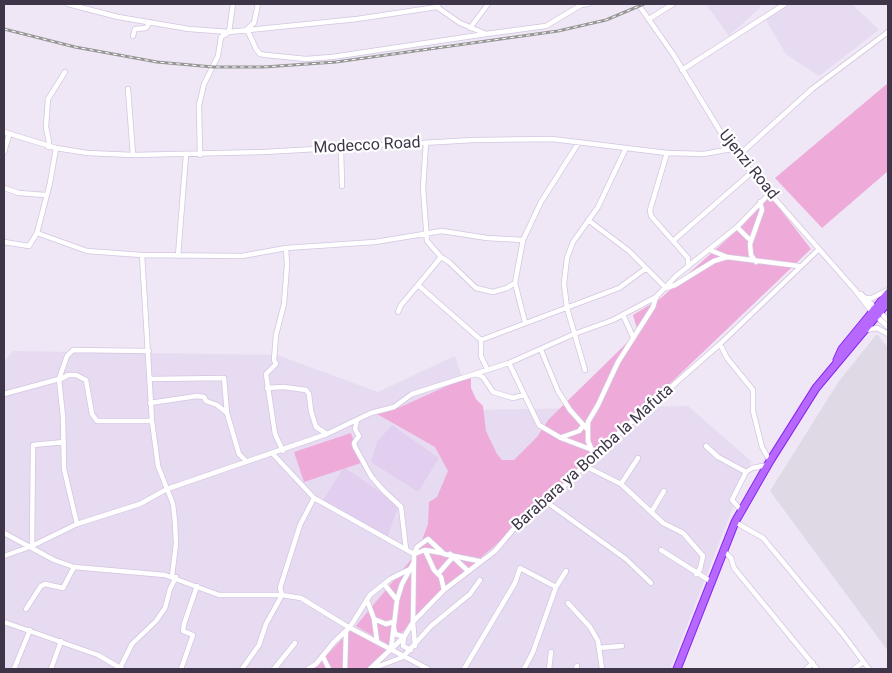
<!DOCTYPE html>
<style>
body{margin:0}
#map{position:relative;width:892px;height:673px;overflow:hidden;background:#efe7f5;font-family:Roboto,sans-serif}
canvas{display:block}
.frame{position:absolute;inset:0;border:5px solid #3e3549;pointer-events:none}
</style>
<div id="map">
<canvas width="892" height="673"></canvas>
<div class="frame"></div>
</div>
<script>
const g = document.querySelector('canvas').getContext('2d');
g.lineJoin = 'round';
function fill(path, color) { g.fillStyle = color; g.fill(path, 'evenodd'); }
const poly = rows => new Path2D(rows.map(r => 'M' + r).join(''));
function stroke(path, color, width, dash) { g.strokeStyle = color; g.lineWidth = width; g.lineCap = dash ? 'butt' : 'round'; g.setLineDash(dash || []); g.stroke(path); }
function drawText(font, color, halo, rows, align = 'center') {
  g.font = font + ' Roboto,sans-serif'; g.lineWidth = 4.5; g.setLineDash([]); g.textBaseline = 'middle'; g.strokeStyle = halo; g.fillStyle = color; for (const [text, x, y, turn = 0] of rows) {
    g.save(); g.translate(x, y); g.rotate((+turn || 0) * Math.PI / 180); g.textAlign = isNaN(turn) ? turn : align; if (halo) g.strokeText(text, 0, 0); g.fillText(text, 0, 0); g.restore();
  }
}
const residential = poly([
 [706,4,759,4,761,7,729,36],
 [787,4,852,4,879,30,819,76,786,54,764,17],
 [13,351,277,355,378,392,455,356,473,410,688,406,751,461,670,669,4,669,4,362]
]);
const industrial = poly([
 [877,334,888,348,888,651,770,491,839,381]
]);
const education = poly([
 [392,425,439,458,418,492,371,462,377,442],
 [344,467,399,505,387,538,322,502]
]);
const green = poly([
 [888,83,888,171,822,228,775,178],
 [770,196,811,249,546,502,458,577,389,645,356,626,418,551,428,524,429,502,437,497,448,471,435,447,377,414,398,408,456,382,471,378,471,388,476,399,483,406,486,431,497,454,502,460,514,460,537,437,549,419,638,332,633,315,661,298,743,225],
 [351,433,361,463,304,482,294,452],
 [353,628,388,648,367,669,313,669]
]);
const minor = poly([
 [68,4,118,17,189,29,229,32,357,19,437,7,439,4],
 [258,4,254,23,247,29,256,49,260,54,266,55,306,59,332,57,486,34],
 [638,4,673,54,731,149,855,290,872,312,888,327],
 [437,7,460,23,486,34,546,26,581,5,588,4],
 [649,19,673,4],
 [470,28,488,4],
 [133,36,135,29,146,28,150,22],
 [682,70,785,4],
 [128,89,133,155],
 [4,132,56,148,87,153,133,155,264,152,474,140,552,139,667,153,704,154,731,149],
 [426,143,423,188,427,241,441,257,449,262,476,288,493,292,507,288,515,283,523,240,541,202,579,142],
 [48,147,49,142,46,127,48,99,65,72],
 [341,148,342,186],
 [4,152,9,135],
 [667,153,650,210,651,216,688,258,688,267],
 [200,155,199,105,204,84,218,56,221,37,229,32,233,4],
 [738,156,812,89,888,32],
 [4,188,19,193,45,195],
 [588,220,629,251,666,288,675,285,714,261,727,257],
 [737,227,750,240],
 [37,233,50,183,56,148],
 [673,241,752,172],
 [4,242,29,246,37,233,87,251,142,255,242,256,286,248,375,242,442,231,487,238,523,240],
 [710,250,727,257,799,266],
 [142,255,152,421,158,466,173,504,175,522,176,544,172,576],
 [178,256,186,155],
 [441,257,418,285,481,340,619,288,645,269],
 [756,262,751,255,750,244,762,210,760,202],
 [515,283,525,322],
 [861,294,888,320],
 [865,298,872,298,888,290],
 [398,312,401,305,418,285],
 [623,315,633,337],
 [866,330,877,328,888,334],
 [481,340,481,356,487,369],
 [720,344,727,358,753,390,753,411,762,447,770,461],
 [541,350,558,391,570,410,587,429],
 [509,363,539,425,561,438,590,449],
 [585,370,567,308,564,284,567,258,573,242,598,207,626,148],
 [475,374,483,377,493,392,513,398,524,395],
 [61,379,68,375,76,375,86,380,92,414,97,421,152,421],
 [150,379,224,378,227,413],
 [267,388,284,387,306,390,309,394,311,411,316,427,327,434],
 [4,394,59,379],
 [150,403,197,396,204,397,206,401,217,405,227,413,239,454,246,461],
 [357,420,355,429,359,436,354,443,355,447,371,476,382,489,401,507,406,549],
 [562,437,579,431,584,425],
 [706,446,718,457,746,472],
 [283,451,275,434,266,374,276,364,274,360,276,335,284,304,287,265,286,248],
 [273,454,314,498,414,554],
 [594,455,588,441,588,422,598,405,618,362,653,307,656,297],
 [583,465,621,484,663,523,683,533,703,556,700,569,696,574],
 [621,484,638,458],
 [548,503,626,559,651,583],
 [741,510,732,500,746,472,752,468,768,465],
 [652,511,664,491],
 [735,522,763,538,842,633,869,669],
 [77,524,64,469,63,417,59,379,67,356,73,350,149,351],
 [4,533,54,560,74,567,165,575,219,595,282,595,301,598,345,625,428,669],
 [32,546,33,445,64,442],
 [425,550,434,570,441,577,444,590],
 [661,550,710,581],
 [723,550,731,558,734,568,817,669],
 [414,554,425,550,442,553],
 [450,554,468,571],
 [4,556,32,546,77,524,140,504,167,489,327,434,371,413,394,407,412,394,509,363,574,334,613,320,656,297,676,276,737,227,770,193],
 [438,574,452,558],
 [384,584,397,600],
 [367,600,374,619,377,641],
 [568,603,590,627,598,641,602,669],
 [26,609,41,586,45,584,63,588,74,567],
 [374,619,386,624,393,622],
 [4,622,98,655,122,669],
 [394,628,395,634,404,637,403,646,411,650],
 [415,646,413,622,414,554,417,547,428,539,444,554,479,561],
 [599,648,622,646],
 [391,649,397,600,402,584,414,562],
 [323,657,329,669],
 [120,668,132,644,156,621,165,608,170,589,176,577],
 [374,668,403,657,431,626,470,594,480,580],
 [14,669,30,630],
 [51,669,61,641],
 [181,669,193,635,183,631,184,624,197,586],
 [242,669,259,645,266,624,282,595,280,588,300,525,314,498],
 [274,669,295,643],
 [308,669,316,664,334,642,350,627,370,595,390,579,408,570],
 [345,669,346,631],
 [370,669,404,637,413,622,444,590,495,551,517,525,548,503,594,455,720,344,819,249],
 [464,669,515,583,520,568,556,587],
 [524,669,533,652,556,587,566,571],
 [549,669,551,652],
 [576,669,577,666],
 [806,669,813,663],
 [854,669,863,662]
]);
const highway = poly([
 [837,360,842,349,888,293],
 [677,669,735,522,770,461,816,388,888,302]
]);
const rail = poly([
 [4,29,75,47,157,62,213,67,264,67,336,62,558,31,606,20,644,4]
]);
const streetNames = [
 ["Modecco Road",367,146,-3],
 ["Ujenzi Road",748,165,51],
 ["Barabara ya Bomba la Mafuta",593,458,-42]
];
fill(residential, '#e7dbf1');
fill(industrial, '#ded9e5');
fill(education, '#e2cff0');
fill(green, '#eeabda');
stroke(minor, '#d3c5e0', 6);
stroke(highway, '#8927ef', 9);
stroke(minor, '#fff', 4.5);
stroke(highway, '#b768ff', 7);
stroke(rail, '#979797', 3);
stroke(rail, '#fff', 1, [4]);
drawText('16px', '#3e3549', '#fff', streetNames);
</script>
